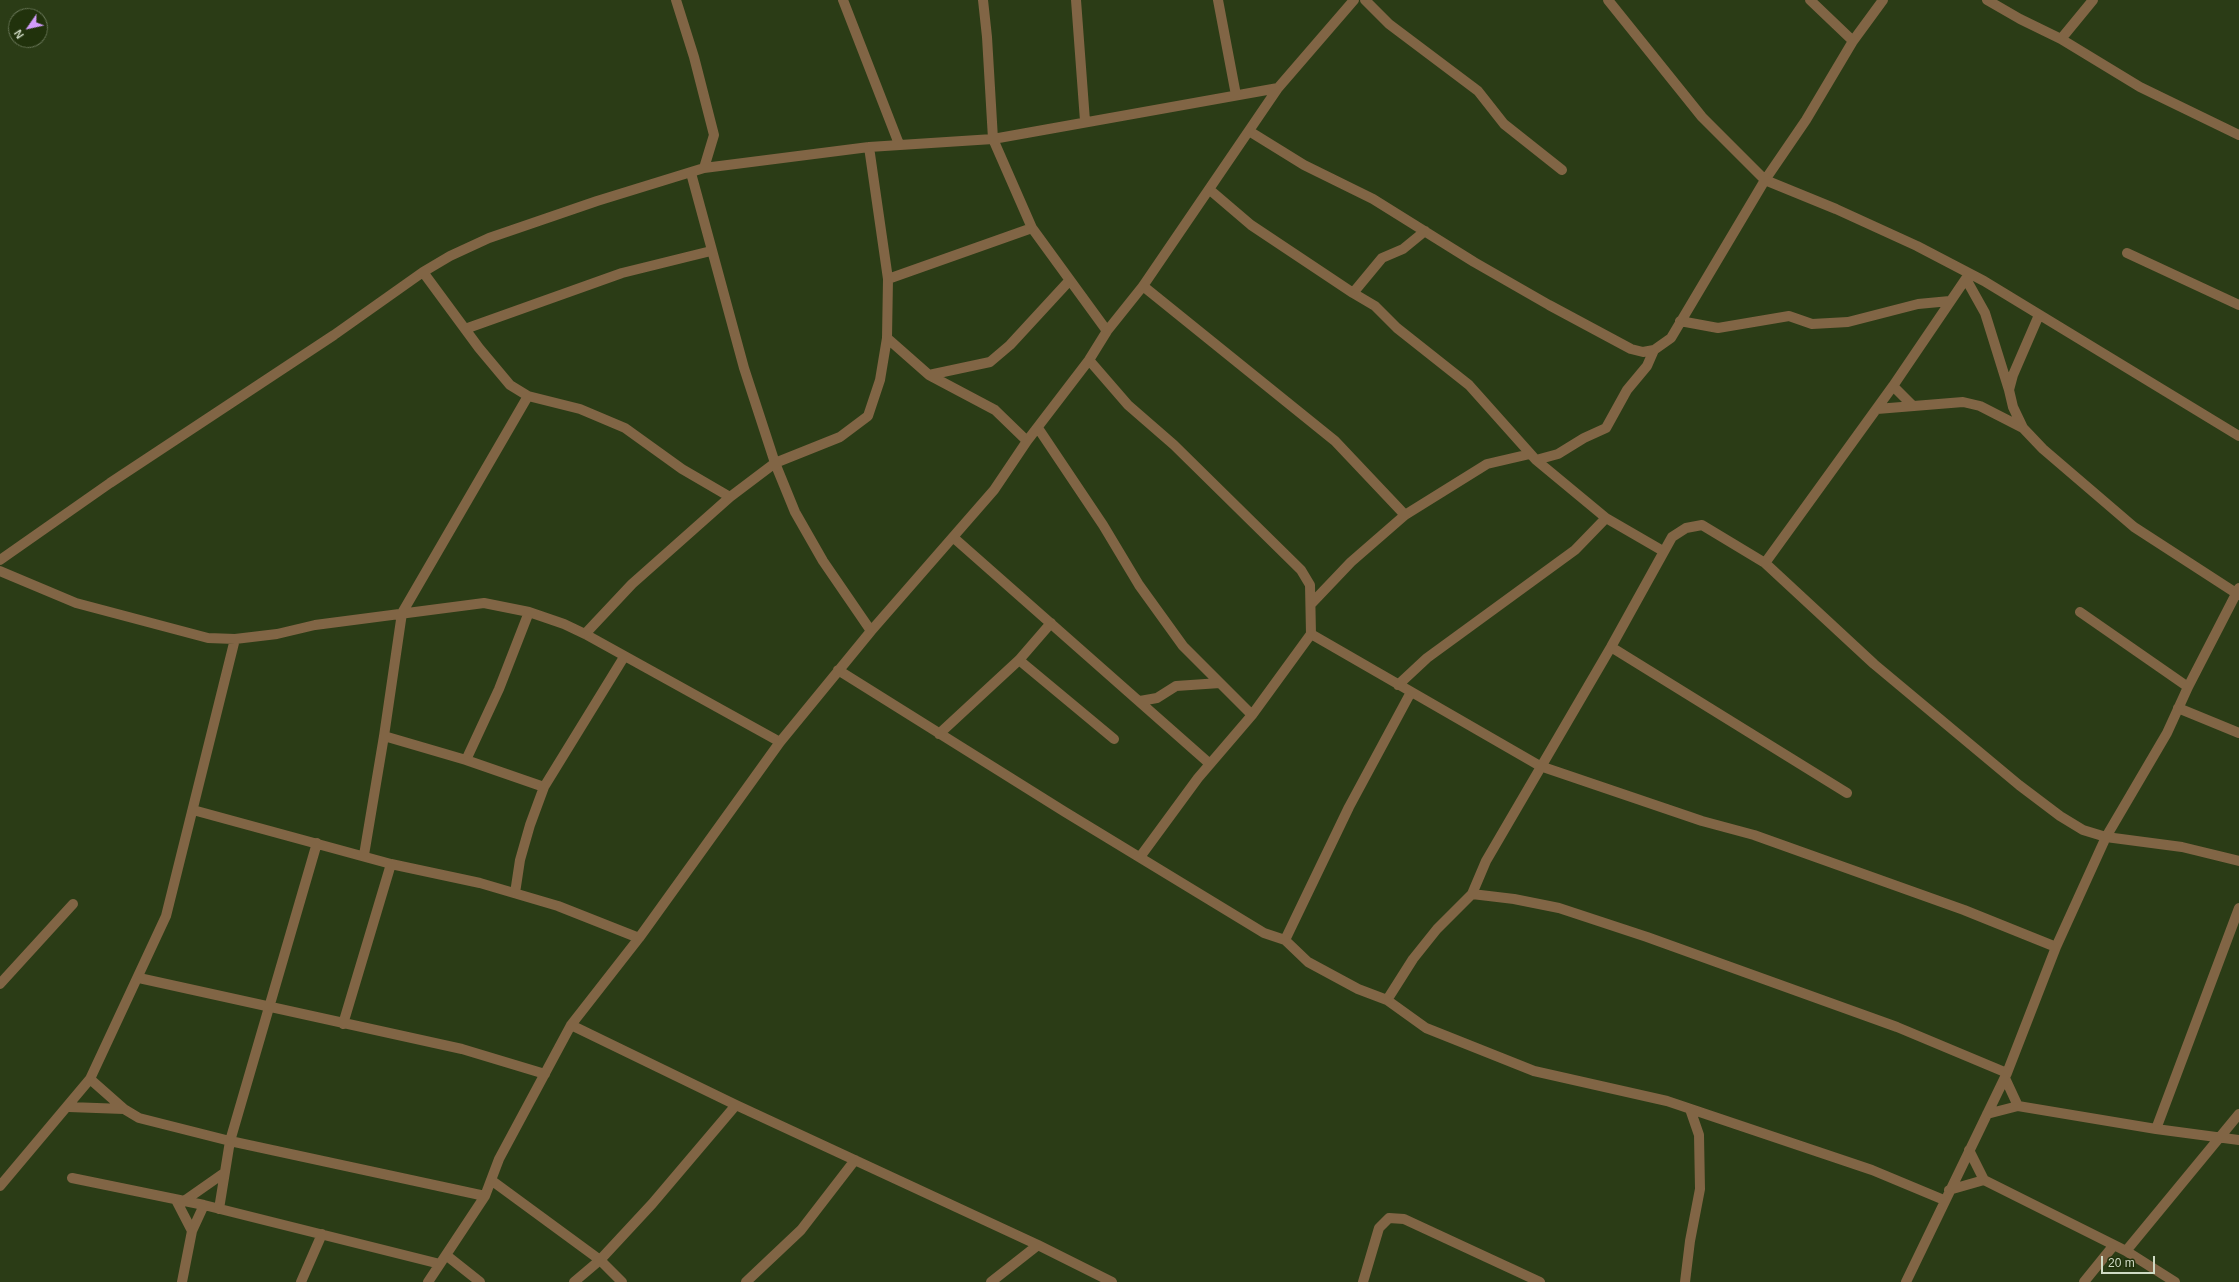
<!DOCTYPE html>
<style>
body{margin:0}
#map{position:relative;width:2239px;height:1282px;overflow:hidden;background:#2b3c16;font-family:Helvetica,sans-serif}
canvas{display:block}
.north{position:absolute;left:8px;top:8px;width:40px;height:40px;box-sizing:border-box;background:#21320c;border:1px solid #677556;border-radius:50%;rotate:236deg;font-size:11px;font-weight:700;line-height:16px;text-align:center;color:#cfdac4}
.north::after{content:'';display:block;margin:auto;width:14px;height:18px;background:#d39cfc;clip-path:polygon(50% 0,100% 100%,50% 72%,0 100%)}
.scale{position:absolute;left:2101px;top:1256px;width:54px;height:18px;box-sizing:border-box;border:2px solid #cfdac4;border-top:0;padding-left:5px;font-size:12px;line-height:14px;white-space:nowrap;color:#cfdac4;-webkit-text-stroke:3px #21320c;paint-order:stroke}
</style>
<div id="map">
<canvas width="2239" height="1282"></canvas>
<div class="north">N</div>
<div class="scale">20 m</div>
</div>
<script>
const g = document.querySelector('canvas').getContext('2d');
g.lineJoin = 'round';
const poly = rows => new Path2D(rows.map(r => 'M' + r).join(''));
function stroke(path, color, width, dash) { g.strokeStyle = color; g.lineWidth = width; g.lineCap = dash ? 'butt' : 'round'; g.setLineDash(dash || []); g.stroke(path); }
const minor = poly([
 [676,0,694,57,714,135,704,168],
 [843,0,899,144],
 [983,0,987,37,993,139,1032,228,1107,331],
 [1076,0,1085,121],
 [1218,0,1236,95],
 [1365,0,1389,24,1478,91,1504,124,1562,170],
 [1608,0,1702,117,1765,180,1836,209,1917,246,1984,281,2239,436],
 [1810,0,1853,41],
 [1987,0,2020,19,2061,39,2140,87,2239,135],
 [2061,39,2093,0],
 [1249,131,1304,165,1373,199,1474,262,1549,305,1631,349,1643,352,1654,350,1671,338,1765,180,1806,120,1853,41,1883,0],
 [691,173,744,368,775,463,795,512,823,561,871,631],
 [1210,190,1251,225,1353,293,1375,306,1397,328,1469,385,1536,460,1606,518,1663,551],
 [2127,253,2239,305],
 [423,272,479,348,510,385,528,396,580,409,625,428,682,469,730,497],
 [888,279,1032,228],
 [1966,279,1985,313,2009,390],
 [1143,286,1335,441,1405,515],
 [1353,293,1382,258,1403,249,1425,231],
 [2039,315,2013,375,2009,390,2013,407,2023,428,2043,449,2134,527,2239,595],
 [1680,321,1718,328,1789,316,1812,324,1848,322,1918,304,1950,301],
 [465,329,622,273,711,251],
 [887,338,929,375,995,410,1027,441],
 [1089,360,1128,405,1174,445,1301,570,1310,585,1311,634,1540,766,1702,821,1754,835,1964,910,2056,947],
 [929,375,990,362,1010,345,1069,281],
 [1893,386,1912,405],
 [1877,409,1963,402,1980,406,2023,428],
 [1038,428,1103,525,1139,585,1183,646,1220,683,1176,686,1157,698,1140,701],
 [1536,460,1558,454,1584,438,1606,428,1627,390,1647,366,1654,350],
 [954,538,1210,764],
 [0,560,110,483,334,335,423,272,450,256,489,238,597,201,704,168,869,147,993,139,1278,88],
 [1765,563,1893,386,1969,274],
 [0,571,76,603,208,638,235,639,277,634,315,625,484,603,529,612,564,624,585,634,780,742],
 [1311,604,1351,562,1405,515,1487,464,1530,454],
 [2080,612,2188,687],
 [585,634,632,584,730,497,775,463,840,437,868,416,880,380,887,338,888,279,869,147],
 [1611,647,1847,793],
 [1019,660,1114,739],
 [838,670,1065,812,1264,933,1285,940,1308,962,1358,989,1387,1000,1426,1028,1534,1071,1667,1101,1872,1170,1944,1200],
 [1220,683,1252,715],
 [1398,685,1427,658,1575,550,1606,518],
 [2178,708,2239,733],
 [939,734,1019,660,1051,623],
 [384,736,466,760,544,787],
 [466,760,499,689,529,612],
 [193,810,391,864,480,883,558,906,639,938],
 [364,855,384,736,402,613,528,396],
 [1140,857,1198,778,1252,715,1311,634],
 [515,893,520,860,530,825,544,787,624,657],
 [1472,894,1514,899,1559,908,1647,937,1897,1027,2007,1073],
 [1285,940,1349,807,1411,692],
 [139,978,462,1049,545,1074],
 [0,984,73,904],
 [1387,1000,1413,959,1437,929,1472,894,1486,861,1611,647,1672,537,1686,528,1702,525,1765,563,1874,664,2019,785,2060,816,2083,830,2106,837,2182,847,2239,861],
 [343,1024,391,864],
 [571,1025,736,1105,1038,1245,1112,1282],
 [2005,1078,2018,1106],
 [90,1079,124,1109,139,1118,230,1141,485,1196],
 [69,1107,124,1109],
 [1987,1114,2018,1106,2156,1129,2239,1140],
 [2156,1129,2239,908],
 [1969,1150,1984,1180,2126,1251,2175,1282],
 [72,1178,204,1205,440,1264],
 [491,1180,600,1260,622,1282],
 [0,1186,90,1079,166,916,235,639],
 [1949,1190,1984,1180],
 [176,1200,192,1231],
 [184,1201,224,1173],
 [219,1209,230,1141,317,843],
 [2126,1251,2239,1114],
 [446,1255,480,1282],
 [182,1282,192,1231,204,1205],
 [301,1282,322,1234],
 [428,1282,485,1196,499,1159,571,1025,639,938,780,742,871,631,994,490,1027,441,1089,360,1107,331,1143,286,1278,88,1354,0],
 [574,1282,600,1260,652,1204,736,1105],
 [746,1282,801,1230,855,1160],
 [991,1282,1038,1245],
 [1363,1282,1379,1228,1389,1218,1404,1219,1540,1282],
 [1685,1282,1690,1241,1700,1189,1699,1135,1690,1109],
 [1906,1282,2007,1073,2056,947,2106,837,2167,733,2188,687,2239,588],
 [2084,1282,2114,1245]
]);
stroke(minor, '#816545', 10);
</script>
